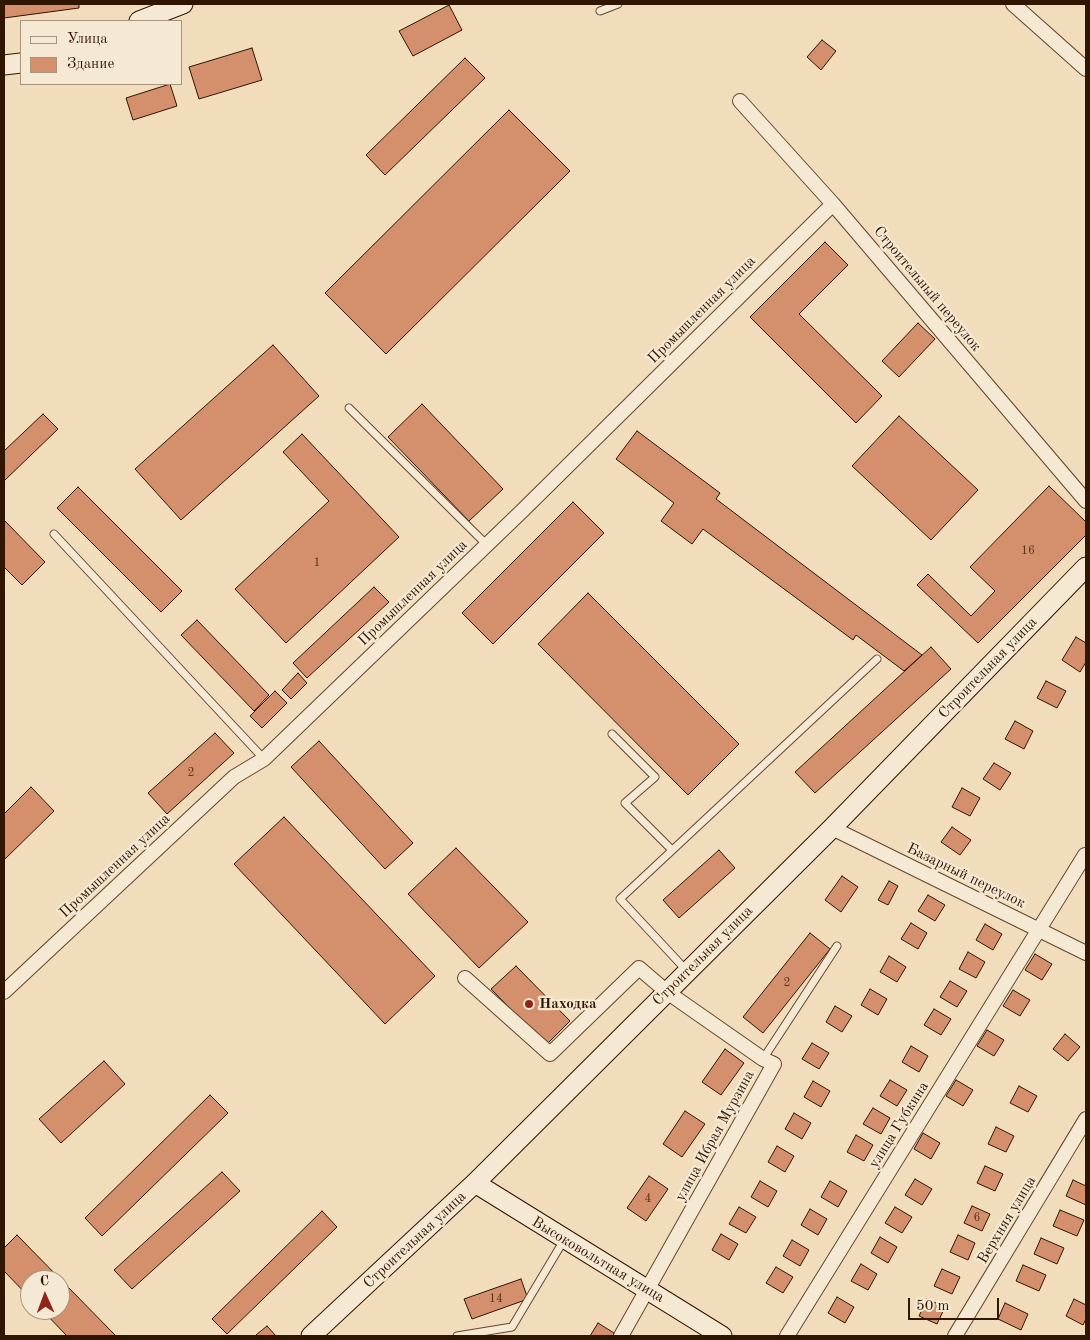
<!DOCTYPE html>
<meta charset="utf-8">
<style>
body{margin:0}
#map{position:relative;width:1090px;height:1340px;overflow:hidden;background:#f1ddbb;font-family:"Old Standard TT",serif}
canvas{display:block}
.frame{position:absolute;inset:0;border:5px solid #301500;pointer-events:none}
.legend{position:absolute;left:20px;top:20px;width:162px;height:65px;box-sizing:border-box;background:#f6e9d3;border:1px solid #a7947f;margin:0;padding:6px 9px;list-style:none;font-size:15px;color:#301500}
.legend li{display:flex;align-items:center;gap:10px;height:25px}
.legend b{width:25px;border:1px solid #a7947f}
.north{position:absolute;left:20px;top:1270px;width:50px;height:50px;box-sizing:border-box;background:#f6e9d3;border:1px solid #a7947f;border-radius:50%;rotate:358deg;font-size:14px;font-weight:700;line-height:20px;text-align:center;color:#301500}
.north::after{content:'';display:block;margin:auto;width:18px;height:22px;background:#8f2418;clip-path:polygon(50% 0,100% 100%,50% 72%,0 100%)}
.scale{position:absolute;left:908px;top:1298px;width:91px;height:22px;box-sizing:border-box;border:2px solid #301500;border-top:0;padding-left:6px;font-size:15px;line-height:18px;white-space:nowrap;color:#301500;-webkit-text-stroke:4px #f6e9d3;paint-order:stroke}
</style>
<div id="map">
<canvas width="1090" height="1340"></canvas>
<div class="frame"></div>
<ul class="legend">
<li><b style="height:6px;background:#f6e9d3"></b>Улица</li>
<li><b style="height:14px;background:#d48f6c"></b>Здание</li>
</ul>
<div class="north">С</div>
<div class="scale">50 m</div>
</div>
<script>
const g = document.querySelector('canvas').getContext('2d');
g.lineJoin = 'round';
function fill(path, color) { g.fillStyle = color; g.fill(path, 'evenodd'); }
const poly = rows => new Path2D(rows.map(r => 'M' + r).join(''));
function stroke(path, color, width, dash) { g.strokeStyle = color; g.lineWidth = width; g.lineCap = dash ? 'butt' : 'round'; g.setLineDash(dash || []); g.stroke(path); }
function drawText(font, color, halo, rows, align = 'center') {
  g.font = font + ' "Old Standard TT",serif'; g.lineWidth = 4.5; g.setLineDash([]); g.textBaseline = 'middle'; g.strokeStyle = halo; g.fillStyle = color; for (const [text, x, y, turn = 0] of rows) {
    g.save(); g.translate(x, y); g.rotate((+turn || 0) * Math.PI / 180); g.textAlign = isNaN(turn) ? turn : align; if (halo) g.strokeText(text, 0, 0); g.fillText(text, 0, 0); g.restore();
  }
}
const building = poly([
 [4,4,79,4,79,8,4,18,4,4],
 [449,5,462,30,413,56,399,31,449,5],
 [822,40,836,51,821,70,807,57,822,40],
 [252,48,262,80,199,99,189,67,252,48],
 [465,58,485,78,385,175,366,155,465,58],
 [170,84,177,106,133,120,126,98,170,84],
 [509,110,570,171,386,354,325,293,509,110],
 [825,242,848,265,799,314,882,396,856,423,750,317,825,242],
 [918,323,935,339,899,377,882,361,918,323],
 [273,345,319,396,181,520,135,469,273,345],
 [422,404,503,489,469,521,388,437,422,404],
 [43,414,58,429,4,481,4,451,43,414],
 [899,416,978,490,931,540,852,466,899,416],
 [637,431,720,493,716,499,922,655,904,671,856,635,853,640,703,529,692,544,661,521,674,503,616,459,637,431],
 [302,434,399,537,286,643,235,589,329,501,283,452,302,434],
 [1049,486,1086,522,1086,535,978,643,917,585,928,574,971,616,995,591,970,567,1049,486],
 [78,487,182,591,161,612,57,508,78,487],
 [573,502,604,533,493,644,462,613,573,502],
 [4,520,45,562,22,585,4,567,4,520],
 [374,587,389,602,307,678,293,663,374,587],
 [588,593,739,744,688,795,538,644,588,593],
 [197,620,269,695,254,711,181,635,197,620],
 [1076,637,1086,643,1086,662,1080,672,1062,660,1076,637],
 [931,647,951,669,815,793,795,772,931,647],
 [298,673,307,683,291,699,282,690,298,673],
 [1046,681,1066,691,1057,708,1037,698,1046,681],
 [275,691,287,703,262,728,250,716,275,691],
 [1015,721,1033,731,1024,749,1005,739,1015,721],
 [215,733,234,753,167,814,148,793,215,733],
 [319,741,413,843,385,869,291,767,319,741],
 [994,763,1011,773,1000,790,983,779,994,763],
 [31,787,54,811,4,860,4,814,31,787],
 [962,788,980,798,970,816,952,807,962,788],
 [284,817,435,976,385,1024,234,864,284,817],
 [952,827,971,840,960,855,941,842,952,827],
 [456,848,528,922,479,968,408,894,456,848],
 [719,850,735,868,679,918,663,900,719,850],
 [842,876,858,887,841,912,825,900,842,876],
 [889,881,898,886,888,905,878,900,889,881],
 [928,895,945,905,935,921,918,911,928,895],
 [911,923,927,933,918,949,901,939,911,923],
 [985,924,1002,934,993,950,976,940,985,924],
 [810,933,830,949,763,1033,743,1017,810,933],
 [968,952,985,962,976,978,959,969,968,952],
 [1035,954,1052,964,1042,980,1025,970,1035,954],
 [889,956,906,967,897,982,880,972,889,956],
 [516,966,570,1021,546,1045,491,989,516,966],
 [950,981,967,991,957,1007,940,997,950,981],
 [870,989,887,999,878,1015,861,1005,870,989],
 [1013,990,1030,1000,1020,1016,1003,1006,1013,990],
 [835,1006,852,1016,842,1032,826,1022,835,1006],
 [934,1009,951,1019,941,1035,924,1025,934,1009],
 [987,1030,1004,1040,994,1056,977,1046,987,1030],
 [1065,1034,1080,1047,1068,1061,1053,1049,1065,1034],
 [812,1043,829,1053,819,1069,802,1059,812,1043],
 [911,1046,928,1056,919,1072,902,1062,911,1046],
 [725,1049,744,1063,721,1095,702,1082,725,1049],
 [104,1061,125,1084,61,1143,39,1119,104,1061],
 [890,1080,907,1090,897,1106,880,1096,890,1080],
 [956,1080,973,1090,963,1106,946,1096,956,1080],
 [813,1081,830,1091,821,1107,804,1097,813,1081],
 [1019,1086,1037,1096,1028,1112,1010,1103,1019,1086],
 [210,1095,228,1113,102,1236,85,1218,210,1095],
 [873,1108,890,1118,881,1134,863,1124,873,1108],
 [685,1111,705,1124,682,1157,663,1144,685,1111],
 [794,1113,811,1123,802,1139,785,1129,794,1113],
 [996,1127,1014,1136,1006,1152,988,1144,996,1127],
 [923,1133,940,1143,931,1159,914,1149,923,1133],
 [856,1135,873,1145,864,1161,847,1152,856,1135],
 [777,1146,794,1156,785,1172,768,1162,777,1146],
 [985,1166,1003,1174,995,1191,977,1183,985,1166],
 [222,1172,240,1191,132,1289,114,1270,222,1172],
 [649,1176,668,1189,646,1221,627,1208,649,1176],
 [915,1179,932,1189,922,1205,905,1195,915,1179],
 [1073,1180,1086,1186,1086,1205,1066,1196,1073,1180],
 [760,1181,777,1191,768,1207,751,1197,760,1181],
 [830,1181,847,1191,838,1207,821,1197,830,1181],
 [972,1206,990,1214,982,1231,964,1223,972,1206],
 [739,1207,756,1217,746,1233,729,1224,739,1207],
 [895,1207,912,1217,902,1233,885,1223,895,1207],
 [810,1209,827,1219,818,1235,801,1225,810,1209],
 [1060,1210,1084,1220,1077,1236,1053,1226,1060,1210],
 [322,1211,337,1227,227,1334,212,1319,322,1211],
 [721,1234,738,1244,729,1260,712,1250,721,1234],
 [17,1235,116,1336,67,1336,42,1310,60,1310,60,1280,30,1280,30,1298,4,1271,4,1248,17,1235],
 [958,1235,975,1243,968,1260,950,1252,958,1235],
 [880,1237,897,1247,888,1263,871,1253,880,1237],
 [1041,1238,1064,1248,1057,1264,1034,1254,1041,1238],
 [792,1240,809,1250,800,1266,783,1256,792,1240],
 [861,1264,877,1274,868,1290,851,1281,861,1264],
 [1023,1265,1046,1275,1039,1291,1016,1281,1023,1265],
 [776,1267,793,1277,783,1293,766,1283,776,1267],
 [942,1269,960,1277,952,1294,934,1286,942,1269],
 [521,1279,528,1299,472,1319,464,1299,521,1279],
 [837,1297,854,1307,845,1323,828,1313,837,1297],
 [927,1299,945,1307,937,1324,919,1316,927,1299],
 [1074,1299,1086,1305,1086,1319,1083,1325,1066,1316,1074,1299],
 [1005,1303,1028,1314,1021,1330,998,1319,1005,1303],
 [598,1323,614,1333,613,1336,590,1336,598,1323],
 [267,1326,276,1336,257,1336,256,1335,267,1326]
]);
const lane = poly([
 [600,11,618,4],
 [349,408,487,545],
 [54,534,264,759],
 [612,734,655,777,625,803,672,850],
 [687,971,620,899,877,659],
 [763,1059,837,946],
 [457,1336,512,1327,564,1240]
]);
const street = poly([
 [1013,4,1086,69],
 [740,101,833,204,1086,501],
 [832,828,1086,953],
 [465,978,550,1054,639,968,667,992,763,1059,774,1064,621,1336],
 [4,992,234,777,264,759,521,512,833,204],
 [787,1336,1085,855],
 [955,1336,1086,1119]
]);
const secondary = poly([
 [139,21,183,4],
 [4,65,21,63],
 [475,1183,722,1336],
 [311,1336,475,1183,832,828,1086,567]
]);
const markers = [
 [529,1004,5,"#8f2418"]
];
const numberNames = [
 ["16",1028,551],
 ["1",317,563],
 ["2",191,773],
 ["2",787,983],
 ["4",648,1199],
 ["6",977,1218],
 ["14",496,1299]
];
const streetNames = [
 ["Строительный переулок",927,289,50],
 ["Промышленная улица",702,310,-45],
 ["Промышленная улица",413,593,-44],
 ["Строительная улица",988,668,-46],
 ["Промышленная улица",115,866,-43],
 ["Базарный переулок",966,876,26],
 ["Строительная улица",703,956,-45],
 ["улица Губкина",899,1125,-58],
 ["улица Ибрая Мурзина",715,1136,-61],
 ["Верхняя улица",1007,1220,-59],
 ["Строительная улица",415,1240,-43],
 ["Высоковольтная улица",598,1260,31]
];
const poiNames = [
 ["Находка",539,1004]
];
fill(building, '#d48f6c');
stroke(building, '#301500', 1);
stroke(lane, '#60472f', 9);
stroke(street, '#60472f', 16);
stroke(secondary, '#301500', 21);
stroke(lane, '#f6e9d3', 7);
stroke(street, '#f6e9d3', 14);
stroke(secondary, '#f6e9d3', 19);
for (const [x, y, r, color] of markers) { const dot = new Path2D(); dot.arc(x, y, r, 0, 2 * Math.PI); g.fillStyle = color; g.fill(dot); stroke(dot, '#f6e9d3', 2); }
drawText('12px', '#59341b', null, numberNames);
drawText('15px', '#301500', '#f6e9d3', streetNames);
drawText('bold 15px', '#301500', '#f6e9d3', poiNames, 'left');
</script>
